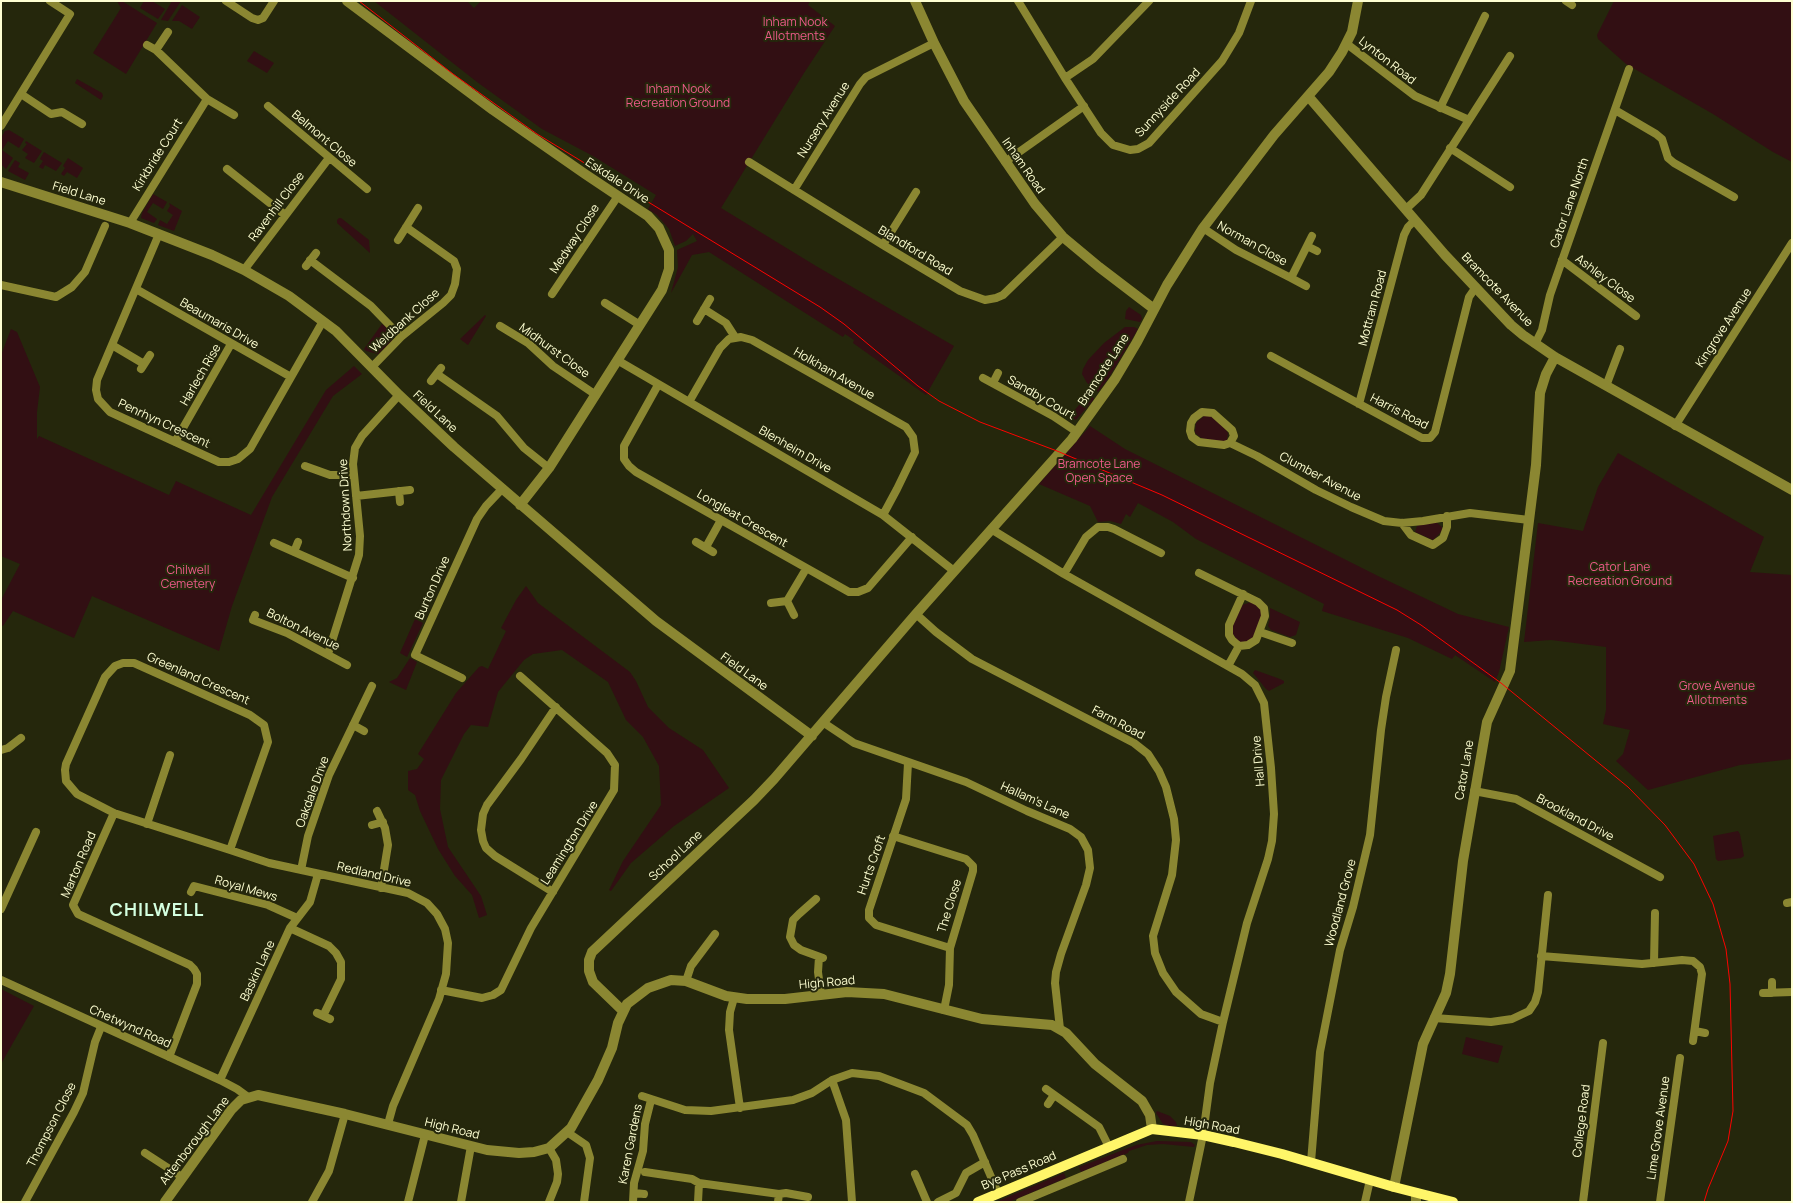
<!DOCTYPE html>
<style>
body{margin:0}
#map{position:relative;width:1793px;height:1203px;overflow:hidden;background:#25270c;font-family:Manrope,sans-serif}
canvas{display:block}
.frame{position:absolute;inset:0;border:2px solid #feffd2;pointer-events:none}
</style>
<div id="map">
<canvas width="1793" height="1203"></canvas>
<div class="frame"></div>
</div>
<script>
const g = document.querySelector('canvas').getContext('2d');
g.lineJoin = 'round';
function fill(path, color) { g.fillStyle = color; g.fill(path, 'evenodd'); }
const poly = rows => new Path2D(rows.map(r => 'M' + r).join(''));
function stroke(path, color, width, dash) { g.strokeStyle = color; g.lineWidth = width; g.lineCap = dash ? 'butt' : 'round'; g.setLineDash(dash || []); g.stroke(path); }
function drawText(font, color, halo, rows, align = 'center') {
  g.font = font + ' Manrope,sans-serif'; g.lineWidth = 4; g.setLineDash([]); g.textBaseline = 'middle'; g.strokeStyle = halo; g.fillStyle = color; for (const [text, x, y, turn = 0] of rows) {
    g.save(); g.translate(x, y); g.rotate((+turn || 0) * Math.PI / 180); g.textAlign = isNaN(turn) ? turn : align; if (halo) g.strokeText(text, 0, 0); g.fillText(text, 0, 0); g.restore();
  }
}
const green = poly([
 [117,1,122,1,157,23,126,74,93,53,121,8],
 [144,1,152,1,165,9,158,19,140,8],
 [172,1,181,1,168,21,161,20],
 [374,1,467,1,474,8,481,1,810,1,808,5,835,26,804,73,721,208,816,266,954,346,926,395,853,343,854,340,845,334,843,337,709,252,692,255,671,293,678,267,677,250,697,241,693,234,686,241,675,246,669,229,657,215,648,209,656,195,593,156,542,129,477,82],
 [1614,1,1792,1,1792,162,1773,152,1713,114,1626,64,1598,39,1597,35],
 [182,5,200,17,192,29,179,21,172,21],
 [254,51,274,63,267,73,247,61],
 [77,79,102,93,103,96,101,100,75,83],
 [9,130,24,139,19,148,8,141,2,150,13,158,6,169,1,164,1,138,5,131],
 [26,141,42,151,34,163,25,158,28,154,22,150,27,144,25,143],
 [44,152,62,163,56,171,45,165,43,169,39,167,43,161,40,159],
 [68,158,83,168,77,178,67,172,64,176,61,174,65,168,63,166],
 [15,160,20,163,18,167,29,173,25,180,8,171],
 [153,194,167,202,163,209,153,203,147,212,157,219,154,223,141,218,142,213],
 [169,203,182,211,174,231,158,225,160,220,167,224,173,215,167,211,170,206],
 [339,218,341,218,369,240,370,253,337,223,337,220],
 [1129,307,1141,315,1142,319,1140,322,1125,319,1126,311],
 [485,315,486,316,468,345,460,339],
 [382,324,392,332,392,341,378,354,366,351,364,349],
 [1125,327,1134,327,1138,329,1108,379,1098,392,1087,383,1082,374,1083,369,1088,360,1104,343],
 [11,329,17,332,40,387,37,412,37,439,39,436,169,495,176,481,251,515,326,390,354,366,362,374,333,396,272,497,232,606,219,651,92,596,74,638,13,611,3,626,1,625,1,600,20,564,1,556,1,355],
 [1090,392,1094,399,1076,420,1075,419,1072,421,1068,418],
 [1205,415,1211,416,1226,430,1228,433,1227,440,1224,442,1203,439,1195,433,1196,423],
 [1090,426,1125,449,1378,576,1458,614,1509,627,1499,672,1495,682,1455,655,1452,659,1408,638,1322,611,1324,604,1196,539,1173,522,1138,503,1130,517,1126,514,1121,524,1110,521,1098,522,1090,506,1039,484],
 [1618,453,1764,537,1750,572,1792,575,1792,759,1740,765,1648,790,1616,761,1623,754,1630,730,1603,724,1606,710,1606,647,1551,640,1524,642,1538,523,1583,531,1598,487],
 [1436,522,1442,527,1442,531,1433,540,1415,532,1417,526,1420,525],
 [526,586,538,603,630,672,636,681,648,707,669,728,703,750,729,788,674,826,631,863,611,891,609,890,623,861,661,805,659,766,643,737,626,720,608,682,562,650,533,654,524,660,498,692,488,727,471,725,464,734,441,780,440,809,448,847,481,896,487,915,479,918,472,895,455,876,438,849,420,811,415,795,408,790,408,771,417,769,424,759,418,754,456,693,479,667,482,666,488,669,506,631,501,628,516,600],
 [1251,602,1261,608,1262,617,1253,638,1245,643,1239,642,1232,633,1231,628,1239,608,1242,605],
 [1270,608,1300,622,1296,635,1290,637,1271,630,1268,626,1270,618],
 [415,619,423,623,407,657,400,653],
 [410,658,417,662,406,690,389,682,397,678],
 [1255,670,1280,679,1284,681,1284,683,1269,691,1266,689,1253,673],
 [1738,831,1740,834,1744,856,1741,858,1718,861,1716,859,1713,836],
 [1,989,34,1006,1,1064],
 [1466,1037,1503,1046,1498,1063,1462,1054],
 [1157,1111,1170,1116,1176,1122,1177,1126,1169,1126,1163,1124,1156,1113],
 [1157,1141,1191,1142,1195,1145,1194,1147,1163,1144,1147,1145,1129,1151,1128,1153,1081,1172,1079,1167,1136,1145],
 [1064,1173,1066,1178,1009,1202,996,1202]
]);
const minor = poly([
 [226,1,252,18,258,20,263,18,274,1],
 [1018,1,1065,78,1101,133,1113,145,1130,150,1138,149,1149,143,1222,61,1239,33,1251,1],
 [1566,1,1572,5],
 [1347,44,1415,96,1469,120],
 [147,45,156,50,207,99],
 [156,50,168,32],
 [1065,78,1093,59,1149,1],
 [21,94,51,114,62,112,82,124],
 [268,106,367,189],
 [1440,108,1485,16],
 [1615,110,1656,134,1662,139,1668,158,1674,163,1734,197],
 [1,126,70,14,50,1],
 [1450,148,1510,187],
 [749,162,883,245,960,291,985,300,996,298,1003,295,1063,237],
 [1005,162,1084,106],
 [227,169,285,215],
 [794,190,860,84,866,77,934,43],
 [1406,209,1421,195,1510,56],
 [130,223,207,99,234,115],
 [1203,228,1236,250,1291,278,1312,236],
 [159,234,97,380,96,390,98,399,110,412,219,462,229,462,238,459,250,449,323,321],
 [398,240,418,208],
 [883,245,916,192],
 [1307,246,1317,251],
 [310,260,371,306,401,337],
 [1562,260,1636,316],
 [306,266,316,253],
 [244,270,329,158],
 [1291,278,1306,286],
 [1,285,56,297,72,287,85,272,105,226],
 [136,289,291,377],
 [552,294,618,196],
 [605,303,640,325],
 [704,309,726,323,735,337],
 [697,321,710,299],
 [500,326,528,343,553,366,596,395],
 [1535,344,1542,330,1550,295,1629,69],
 [112,345,144,364],
 [1271,356,1422,438,1430,438,1435,432,1469,297,1476,287],
 [617,360,883,515,954,571],
 [372,367,401,337,443,303,451,295,455,284,457,269,454,261,406,227],
 [141,369,150,355],
 [437,374,497,416,524,448,549,468],
 [983,378,1053,416,1077,432],
 [431,381,441,368],
 [993,383,998,373],
 [658,385,624,446,624,459,629,466,636,472,849,592,858,592,868,588,912,537],
 [1606,386,1620,349],
 [689,402,720,348,729,339,741,337,752,340,906,427,913,437,915,452,897,489,883,515],
 [1359,404,1404,235,1408,227,1415,220],
 [1675,426,1792,243],
 [175,442,231,344],
 [1230,443,1234,436,1232,430,1213,413,1202,412,1194,418,1191,423,1190,431,1192,437,1199,442,1224,445,1230,443,1257,456,1316,490,1351,507,1384,521,1402,523,1423,521,1470,513,1529,520],
 [305,466,330,475,354,475],
 [399,491,400,502],
 [356,496,410,490],
 [1402,523,1411,535,1433,545,1443,538,1447,527,1447,516],
 [991,529,1064,574,1242,674,1255,685,1264,703,1271,768,1274,814,1272,841,1268,859,1247,923,1223,1022,1210,1083,1203,1135,1189,1202],
 [696,542,713,552],
 [274,543,353,578],
 [706,547,721,520],
 [294,552,298,542],
 [1199,573,1258,602,1264,608,1265,616,1256,640,1248,645,1239,646],
 [1064,574,1086,537,1098,527,1108,527,1114,529,1161,553],
 [787,601,806,569],
 [771,603,787,601,794,615],
 [916,614,936,632,972,659,1134,743,1148,754,1159,771,1166,787,1174,819,1176,840,1172,875,1153,936,1155,953,1163,973,1176,992,1201,1014,1223,1022],
 [255,615,253,620,287,633,347,665],
 [1260,632,1292,643],
 [328,654,359,555,360,536,353,464,355,448,362,436,399,395],
 [1228,666,1239,646,1232,640,1229,635,1229,625,1243,594],
 [462,678,415,655,477,519,486,506,502,489],
 [824,723,854,743,966,782,1027,811,1070,829,1081,837,1088,850,1090,868,1086,885,1061,954,1056,972,1055,983,1060,1029],
 [353,725,364,731],
 [1,750,8,748,21,738],
 [908,763,906,799,869,910,869,918,876,925,950,948],
 [1474,791,1516,799,1660,877],
 [377,811,385,828,388,845,381,888],
 [114,813,73,905,78,914,190,965,194,969,197,974,197,984,169,1057],
 [147,824,170,755],
 [372,825,383,822],
 [893,836,966,859,973,866,973,871,950,948,949,985,944,1010],
 [230,850,268,742,264,725,250,715,134,663,123,663,115,666,105,677,66,764,65,770,66,781,77,794,114,813,230,850,269,863,408,893,427,903,437,914,445,929,448,943,446,974,439,999,393,1106,388,1124],
 [301,870,308,836,329,775,372,686],
 [191,892,194,886,268,905,297,918],
 [553,892,495,856,486,848,483,841,481,830,483,814,487,805,521,759,556,707],
 [816,899,799,914,793,920,790,937,794,945,801,950,823,958],
 [1787,903,1792,902],
 [1,909,36,832],
 [290,928,329,946,336,953,341,962,341,979,323,1016],
 [1541,956,1642,964,1682,960,1693,961,1700,967,1702,974,1693,1041],
 [819,957,818,972,821,994],
 [1654,963,1655,913],
 [1,980,220,1080,237,1089,248,1097],
 [686,981,691,966,715,934],
 [441,990,482,998,493,995,501,990,531,928,614,790,615,765,607,753,520,676],
 [1763,993,1792,992],
 [1772,993,1772,982],
 [734,998,730,1012,729,1030,740,1108],
 [317,1013,330,1019],
 [1434,1018,1491,1022,1512,1019,1529,1011,1535,1002,1538,992,1548,895],
 [1695,1031,1705,1033],
 [220,1080,290,928,310,902,318,874],
 [832,1080,846,1120,852,1202],
 [1046,1089,1099,1127,1109,1147],
 [642,1096,685,1110,711,1111,793,1100,812,1093,832,1080,852,1073,879,1076,924,1093,967,1125,973,1135,998,1193],
 [1048,1104,1054,1095],
 [567,1132,586,1145,590,1158,584,1202],
 [549,1148,556,1160,558,1174,557,1182,549,1202],
 [145,1153,182,1177],
 [1311,1162,1320,1052,1340,950,1353,907,1370,835,1381,730,1386,697,1396,650],
 [645,1172,692,1179,699,1183],
 [915,1174,927,1202],
 [634,1193,644,1194],
 [779,1194,786,1193,808,1197],
 [25,1202,74,1112,83,1093,95,1042,101,1027],
 [312,1202,329,1171,345,1114],
 [408,1202,425,1135],
 [461,1202,471,1146],
 [633,1202,634,1183,643,1151,645,1124,651,1100],
 [698,1202,699,1183,779,1194,778,1202],
 [938,1202,956,1193,966,1173,985,1162],
 [1020,1202,1123,1159],
 [1365,1202,1370,1180],
 [1583,1202,1603,1043],
 [1660,1202,1680,1058]
]);
const tertiary = poly([
 [347,1,493,110,585,174,648,216,659,228,669,250,669,269,662,290,549,468,520,505],
 [915,1,934,43,964,101,1035,204,1063,237,1099,267,1154,309],
 [1308,96,1445,255,1511,325,1523,335,1555,357,1792,490],
 [1,182,130,223,212,255,244,270,289,296,336,331,399,395,454,447,656,621,812,736],
 [623,1011,593,982,589,971,589,960,592,952,754,800,774,779,916,614,1072,439,1115,379,1137,342,1167,285,1203,228,1274,135,1329,72,1342,52,1352,32,1358,1],
 [1394,1187,1423,1044,1446,993,1450,974,1463,861,1487,722,1510,671,1536,465,1540,393,1546,374,1555,357],
 [165,1202,231,1110,241,1100,258,1095,345,1114,487,1150,519,1153,534,1152,549,1148,571,1128,598,1080,612,1048,618,1023,627,1004,648,988,671,980,686,981,726,996,747,999,785,999,847,992,884,994,982,1019,1052,1025,1066,1033,1095,1064,1142,1101,1150,1115,1152,1129],
 [1416,1202,1416,1193]
]);
const secondary = poly([
 [978,1202,1152,1129,1203,1135,1234,1142,1282,1154,1394,1187,1453,1202]
]);
const tram = poly([
 [359,1,453,74,537,134,820,307,844,324,918,386,939,401,980,422,1057,451,1162,495,1397,610,1421,625,1501,683,1628,787,1665,825,1694,864,1713,904,1726,949,1730,984,1733,1111,1728,1141,1708,1189,1704,1202]
]);
const parkNames = [
 ["Inham Nook",795,23],
 ["Allotments",795,37],
 ["Inham Nook",678,90],
 ["Recreation Ground",678,104],
 ["Bramcote Lane",1099,465],
 ["Open Space",1099,479],
 ["Cator Lane",1620,568],
 ["Recreation Ground",1620,582],
 ["Chilwell",188,571],
 ["Cemetery",188,585],
 ["Grove Avenue",1717,687],
 ["Allotments",1717,701]
];
const streetNames = [
 ["Lynton Road",1387,61,38],
 ["Sunnyside Road",1168,103,-47],
 ["Nursery Avenue",824,120,-58],
 ["Belmont Close",324,139,40],
 ["Kirkbride Court",158,155,-58],
 ["Inham Road",1023,166,55],
 ["Eskdale Drive",617,181,33],
 ["Field Lane",79,194,17],
 ["Cator Lane North",1570,203,-71],
 ["Ravenhill Close",277,207,-53],
 ["Medway Close",575,239,-57],
 ["Norman Close",1252,244,29],
 ["Blandford Road",915,251,31],
 ["Ashley Close",1605,279,37],
 ["Bramcote Avenue",1497,290,46],
 ["Mottram Road",1373,308,-75],
 ["Weldbank Close",405,321,-42],
 ["Beaumaris Drive",219,324,30],
 ["Kingrove Avenue",1724,328,-57],
 ["Midhurst Close",554,351,36],
 ["Bramcote Lane",1104,370,-57],
 ["Holkham Avenue",834,374,30],
 ["Harlech Rise",201,375,-60],
 ["Sandby Court",1041,398,30],
 ["Field Lane",435,412,43],
 ["Harris Road",1399,412,27],
 ["Penrhyn Crescent",164,424,25],
 ["Blenheim Drive",795,450,30],
 ["Clumber Avenue",1320,477,28],
 ["Northdown Drive",346,505,-93],
 ["Longleat Crescent",742,519,30],
 ["Burton Drive",433,588,-66],
 ["Bolton Avenue",303,630,26],
 ["Field Lane",744,672,36],
 ["Greenland Crescent",198,679,24],
 ["Farm Road",1118,723,28],
 ["Hall Drive",1259,761,-95],
 ["Cator Lane",1465,770,-80],
 ["Oakdale Drive",313,792,-70],
 ["Hallam's Lane",1035,801,24],
 ["Brookland Drive",1575,818,28],
 ["Leamington Drive",570,843,-58],
 ["School Lane",676,856,-43],
 ["Marton Road",79,865,-67],
 ["Hurts Croft",872,865,-71],
 ["Redland Drive",374,875,13],
 ["Royal Mews",246,889,16],
 ["Woodland Grove",1341,903,-75],
 ["The Close",950,906,-73],
 ["Baskin Lane",258,971,-65],
 ["High Road",827,983,-5],
 ["Chetwynd Road",130,1027,24],
 ["College Road",1582,1121,-83],
 ["Thompson Close",52,1125,-63],
 ["High Road",1212,1126,10],
 ["Lime Grove Avenue",1659,1128,-82],
 ["High Road",452,1129,14],
 ["Attenborough Lane",195,1141,-53],
 ["Karen Gardens",631,1144,-79],
 ["Bye Pass Road",1019,1171,-23]
];
const districtNames = [
 ["CHILWELL",157,911]
];
fill(green, '#320f13');
stroke(minor, '#8b8732', 8);
stroke(tertiary, '#8b8732', 10);
stroke(secondary, '#fff669', 10);
stroke(tram, '#fd0300', 1);
drawText('12px', '#ee5a8b', '#25270c', parkNames);
drawText('12px', '#feffd2', '#25270c', streetNames);
g.letterSpacing = '1px';
drawText('bold 18px', '#d4ffe0', '#25270c', districtNames);
g.letterSpacing = '0px';
</script>
